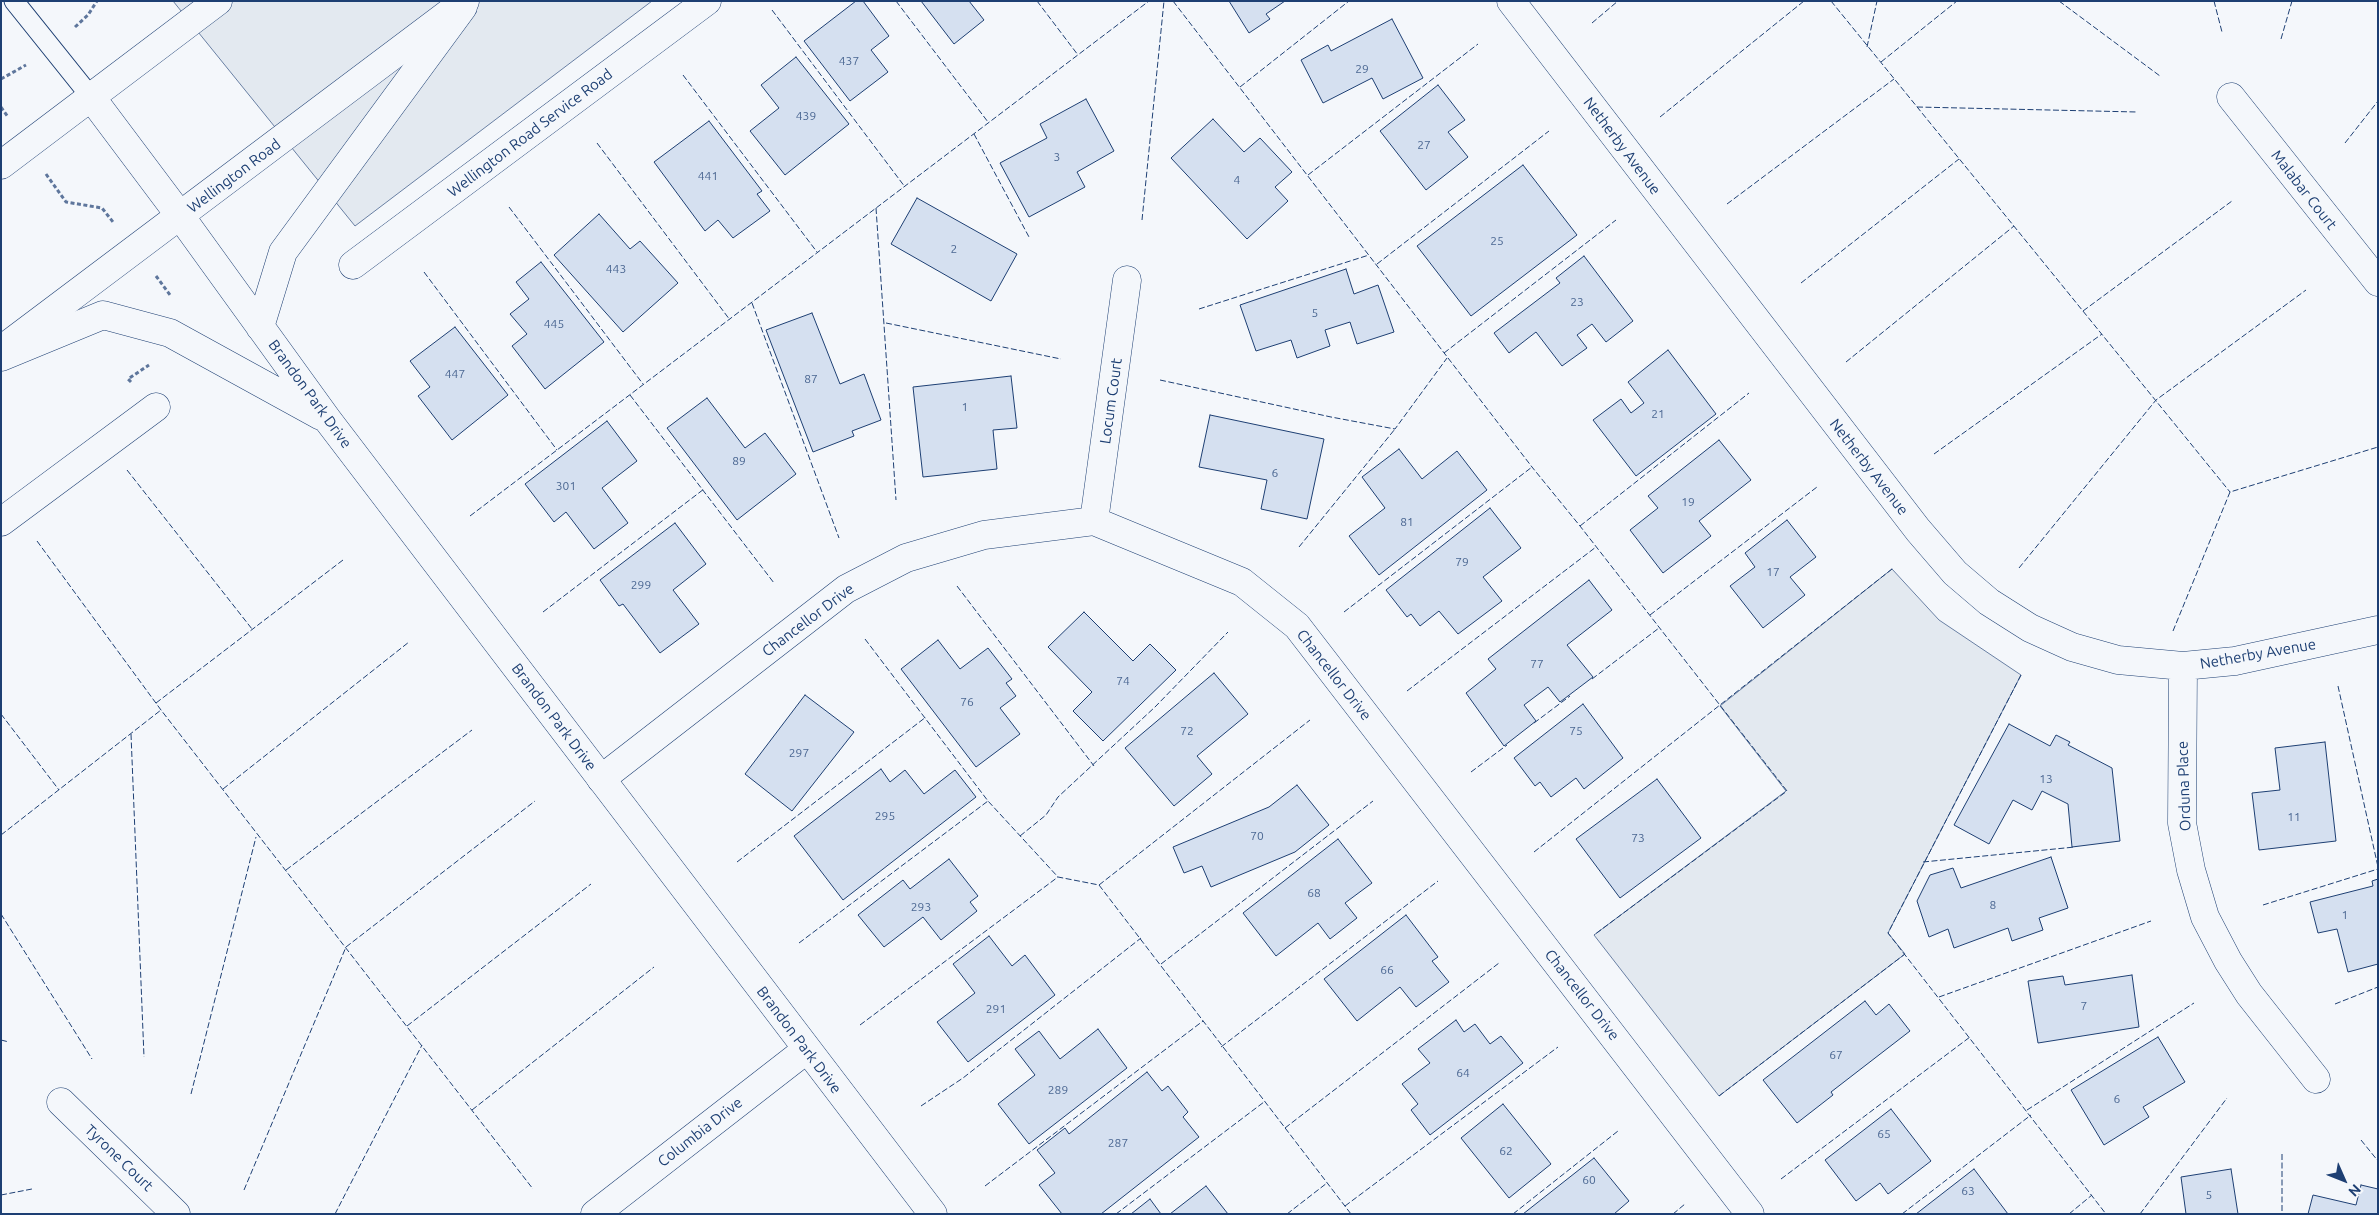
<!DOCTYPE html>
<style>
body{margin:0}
#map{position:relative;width:2379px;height:1215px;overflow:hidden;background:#f4f7fb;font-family:Ubuntu,sans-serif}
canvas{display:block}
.frame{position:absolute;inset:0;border:2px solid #1d3f73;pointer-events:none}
.north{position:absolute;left:2319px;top:1155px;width:50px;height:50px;-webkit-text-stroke:4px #f4f7fb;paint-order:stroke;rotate:134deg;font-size:14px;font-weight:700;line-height:20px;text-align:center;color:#1d3f73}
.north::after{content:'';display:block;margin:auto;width:18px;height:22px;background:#1d3f73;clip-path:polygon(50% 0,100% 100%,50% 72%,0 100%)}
</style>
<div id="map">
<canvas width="2379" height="1215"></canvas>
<div class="frame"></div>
<div class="north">N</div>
</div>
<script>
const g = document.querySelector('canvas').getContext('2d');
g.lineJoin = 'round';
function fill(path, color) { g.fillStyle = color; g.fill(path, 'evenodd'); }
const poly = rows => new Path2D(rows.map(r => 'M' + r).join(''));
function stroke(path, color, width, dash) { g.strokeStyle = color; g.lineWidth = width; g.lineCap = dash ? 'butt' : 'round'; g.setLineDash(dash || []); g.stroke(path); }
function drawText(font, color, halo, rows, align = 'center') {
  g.font = font + ' Ubuntu,sans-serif'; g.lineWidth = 4; g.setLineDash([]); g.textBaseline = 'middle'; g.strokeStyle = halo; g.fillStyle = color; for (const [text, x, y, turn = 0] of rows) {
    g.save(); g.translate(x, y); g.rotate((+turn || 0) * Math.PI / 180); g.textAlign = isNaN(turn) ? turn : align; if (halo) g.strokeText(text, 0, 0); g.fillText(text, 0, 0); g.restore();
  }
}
const green = poly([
 [173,1,652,1,355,226,173,1],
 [1892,569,1939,620,2021,675,1888,933,1905,954,1719,1096,1594,935,1786,791,1720,706,1892,569]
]);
const building = poly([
 [856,1,863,1,889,36,871,50,888,72,850,101,804,41,856,1],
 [921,1,969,1,984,20,954,44,921,1],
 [1229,1,1285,1,1266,14,1270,19,1249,33,1229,1],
 [1392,19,1423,78,1383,99,1372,78,1323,103,1301,60,1328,45,1331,51,1392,19],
 [796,57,849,124,785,175,750,131,779,108,761,85,796,57],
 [1438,85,1465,120,1448,132,1468,157,1426,190,1380,131,1438,85],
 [1086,99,1114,151,1077,172,1085,187,1029,217,1000,163,1047,138,1040,124,1086,99],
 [1213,119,1244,152,1260,138,1292,172,1275,187,1288,201,1247,239,1171,158,1213,119],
 [709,121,762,191,757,194,770,211,733,238,718,220,705,231,654,162,709,121],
 [1523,165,1577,235,1471,316,1417,246,1523,165],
 [917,198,1017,254,991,301,891,244,917,198],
 [599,214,630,249,640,241,678,283,623,332,554,255,599,214],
 [1584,256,1633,321,1606,342,1592,324,1577,335,1587,348,1562,366,1536,332,1509,353,1494,333,1560,283,1556,278,1584,256],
 [541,262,604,342,545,389,512,346,527,334,510,314,529,299,516,282,541,262],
 [1346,269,1354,294,1378,285,1394,332,1357,344,1350,322,1325,330,1330,346,1297,358,1291,340,1256,351,1240,305,1346,269],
 [812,313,840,384,864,374,881,420,852,431,854,436,813,452,766,330,812,313],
 [455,327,508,395,452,440,418,396,430,387,410,361,455,327],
 [1668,350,1716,414,1636,476,1593,420,1621,399,1631,413,1644,403,1628,382,1668,350],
 [1011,376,1017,428,993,430,997,469,923,477,913,387,1011,376],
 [707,398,745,448,765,433,796,474,737,520,667,428,707,398],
 [1210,415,1324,439,1307,519,1261,509,1267,480,1199,467,1210,415],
 [607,421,637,461,602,488,628,523,594,549,566,512,554,522,525,484,607,421],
 [1719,440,1751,480,1699,521,1711,536,1663,573,1630,530,1658,508,1648,496,1719,440],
 [1399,449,1422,479,1457,451,1487,490,1379,575,1349,536,1385,508,1362,477,1399,449],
 [1490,508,1521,548,1483,577,1502,601,1458,634,1439,611,1420,626,1411,614,1407,617,1386,590,1490,508],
 [1787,520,1816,557,1790,577,1805,595,1763,628,1730,586,1755,567,1745,553,1787,520],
 [675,523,706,564,673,590,699,624,660,653,623,604,619,606,600,580,675,523],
 [1589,580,1612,610,1567,645,1593,677,1560,702,1548,687,1524,705,1536,721,1504,746,1466,693,1496,669,1488,659,1589,580],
 [1084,612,1133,661,1150,644,1176,670,1103,741,1073,711,1092,692,1048,647,1084,612],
 [938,640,960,669,988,648,1012,679,1006,683,1016,696,1000,708,1020,734,976,767,901,669,938,640],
 [1214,673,1248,714,1197,756,1212,774,1174,806,1125,748,1214,673],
 [805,695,854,732,792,811,745,774,805,695],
 [1583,704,1623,758,1584,789,1576,778,1551,797,1540,782,1535,786,1514,758,1583,704],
 [2009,724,2050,746,2056,735,2070,742,2068,745,2112,768,2120,841,2072,847,2068,804,2042,791,2032,810,2013,800,1989,844,1954,825,2009,724],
 [2325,742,2336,841,2259,850,2252,793,2280,790,2275,748,2325,742],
 [881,769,890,782,905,770,924,794,955,770,976,797,843,900,794,836,881,769],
 [1657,779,1701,838,1620,898,1576,839,1657,779],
 [1297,785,1329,825,1295,852,1211,887,1202,866,1184,873,1173,847,1269,807,1297,785],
 [1338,839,1372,883,1345,903,1357,918,1330,939,1318,923,1276,956,1243,913,1338,839],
 [2051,857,2068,908,2039,918,2043,930,2012,941,2008,928,1954,948,1948,929,1929,937,1917,901,1930,875,1953,868,1961,888,2051,857],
 [949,859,978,896,970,902,977,911,941,940,923,917,884,947,858,915,903,880,910,889,949,859],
 [2378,879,2378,964,2348,972,2337,929,2318,933,2310,902,2373,886,2372,881,2378,879],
 [1406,915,1438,957,1432,961,1449,982,1416,1007,1400,987,1357,1021,1324,979,1406,915],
 [989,936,1012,966,1025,955,1055,995,968,1062,937,1022,975,993,953,964,989,936],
 [2132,975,2139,1027,2038,1043,2028,981,2063,976,2065,985,2132,975],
 [1865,1001,1876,1015,1889,1004,1910,1031,1831,1092,1833,1095,1797,1123,1763,1080,1865,1001],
 [1456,1020,1464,1032,1475,1024,1490,1044,1501,1036,1523,1063,1430,1135,1411,1110,1418,1104,1402,1084,1430,1063,1418,1049,1456,1020],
 [1098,1029,1127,1068,1029,1144,998,1104,1035,1075,1015,1049,1039,1031,1060,1059,1098,1029],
 [2158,1037,2185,1082,2143,1107,2149,1117,2104,1145,2071,1090,2158,1037],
 [1147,1072,1162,1091,1168,1086,1188,1112,1183,1117,1199,1137,1101,1214,1062,1214,1039,1185,1055,1173,1037,1150,1065,1128,1069,1134,1147,1072],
 [1503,1104,1551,1164,1509,1198,1461,1138,1503,1104],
 [1891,1109,1931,1161,1888,1194,1880,1183,1856,1201,1825,1160,1891,1109],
 [1594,1158,1629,1201,1614,1214,1523,1214,1594,1158],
 [1974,1169,2008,1214,1916,1214,1974,1169],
 [2231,1169,2238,1214,2186,1214,2181,1177,2231,1169],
 [2361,1185,2378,1189,2378,1214,2308,1214,2313,1195,2356,1205,2361,1185],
 [1206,1186,1228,1214,1170,1214,1206,1186],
 [1150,1199,1161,1214,1131,1214,1150,1199]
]);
const path = poly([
 [75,27,88,15,97,1],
 [1,79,26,65],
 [1,107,8,117],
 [46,174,66,202,102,208,113,222],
 [156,276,170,295],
 [131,382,128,379,149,365]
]);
const service = poly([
 [14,1,91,97]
]);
const minor = poly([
 [1511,1,1918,530,1955,573,1989,602,2030,628,2072,647,2118,660,2183,666,2235,661,2378,630],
 [2231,97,2378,282],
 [353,265,707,1],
 [1094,521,1127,280],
 [1,522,156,407],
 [2183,666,2182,823,2191,870,2205,917,2228,961,2249,994,2316,1079],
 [601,779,846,589,906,558,984,535,1094,521,1242,582,1297,626,1750,1214],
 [61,1102,176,1214],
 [595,1214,806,1050]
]);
const tertiary = poly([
 [181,217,327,419,933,1214],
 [260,327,283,252,463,7],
 [1,357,103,315,170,333,321,416]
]);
const trunk = poly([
 [91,97,181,217],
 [1,165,218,1],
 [1,350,465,1]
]);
const fence = poly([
 [896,1,988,122],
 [1037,1,1078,55],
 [1173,1,1532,467,1580,526,1787,791,1594,935],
 [1831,1,2230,492],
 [2059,1,2160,76],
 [2214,1,2222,32],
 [772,10,905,187],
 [1592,23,1618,1],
 [2281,39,2292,1],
 [1867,47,1877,1],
 [1881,62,1957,1],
 [683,75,817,252],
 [1240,87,1349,1],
 [1917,107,2137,112],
 [1660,117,1804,1],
 [974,134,1029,237],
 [597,143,730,320],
 [2345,143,2378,101],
 [1308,175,1478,44],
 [1727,204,1894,79],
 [509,207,643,384],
 [876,208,896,500],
 [1142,220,1164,1],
 [1377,264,1549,131],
 [424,272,557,450],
 [1801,283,1959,159],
 [752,303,839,538],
 [1199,309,1369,255],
 [2083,311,2232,201],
 [886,323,1061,359],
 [1444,353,1616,220],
 [1846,362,2014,226],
 [1160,380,1331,417,1395,429,1447,358],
 [630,395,774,583],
 [1934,454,2102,334],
 [127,470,252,629],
 [470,516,1149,1],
 [1580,526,1749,393],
 [37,541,161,710,533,1189],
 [1299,547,1395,429],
 [2019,568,2156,400,2306,290],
 [957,586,1094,766],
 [543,612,704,489],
 [1344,612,1532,467],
 [1650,615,1817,487],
 [2173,631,2230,492,2378,447],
 [865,639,988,801,1058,877,1099,885,1351,1214],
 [2021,675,1888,933,2106,1214],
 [1592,679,1659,628],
 [2338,686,2378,867],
 [1407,691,1596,547],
 [156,703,343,560],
 [1,714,59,790],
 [1534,723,1570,696],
 [131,734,144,1057],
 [1471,772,1507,745],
 [223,789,409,642],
 [1,835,161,710],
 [1020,836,1046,815,1058,797,1155,707,1228,632],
 [1534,852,1892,569],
 [737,862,926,717],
 [1923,862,2075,847],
 [286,870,472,730],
 [1099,885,1310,720],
 [2263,905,2378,869],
 [1,914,92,1059],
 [799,943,988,801],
 [1161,964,1373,801],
 [1939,997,2151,921],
 [2335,1004,2378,987],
 [860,1025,1058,877],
 [407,1026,591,884],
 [1,1040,9,1042],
 [1221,1047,1438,881],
 [191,1094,256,837],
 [1719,1096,1905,954],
 [921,1106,963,1078,1141,938],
 [472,1110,654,967],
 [2027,1110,2194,1003],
 [1285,1128,1499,963],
 [2361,1140,2378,1161],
 [2282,1154,2282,1214],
 [1781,1179,1970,1037],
 [985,1186,1203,1021],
 [244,1190,346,947,535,801],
 [1,1195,32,1189],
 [1345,1206,1558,1047],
 [335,1214,422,1045],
 [1116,1214,1264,1102],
 [1287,1214,1327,1183],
 [1513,1214,1618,1131],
 [1673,1214,1685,1204],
 [1902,1214,2031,1115],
 [2069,1214,2092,1195],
 [2140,1214,2227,1098]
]);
const numberNames = [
 ["437",849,61],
 ["29",1362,69],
 ["439",806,116],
 ["27",1424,145],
 ["3",1057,157],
 ["441",708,176],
 ["4",1237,180],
 ["25",1497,241],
 ["2",954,249],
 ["443",616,269],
 ["23",1577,302],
 ["5",1315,313],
 ["445",554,324],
 ["447",455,374],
 ["87",811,379],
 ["1",965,407],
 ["21",1658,414],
 ["89",739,461],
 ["6",1275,473],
 ["301",566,486],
 ["19",1688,502],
 ["81",1407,522],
 ["79",1462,562],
 ["17",1773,572],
 ["299",641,585],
 ["77",1537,664],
 ["74",1123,681],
 ["76",967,702],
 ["72",1187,731],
 ["75",1576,731],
 ["297",799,753],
 ["13",2046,779],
 ["295",885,816],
 ["11",2294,817],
 ["70",1257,836],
 ["73",1638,838],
 ["68",1314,893],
 ["8",1993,905],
 ["293",921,907],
 ["1",2345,915],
 ["66",1387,970],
 ["7",2084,1006],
 ["291",996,1009],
 ["67",1836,1055],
 ["64",1463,1073],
 ["289",1058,1090],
 ["6",2117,1099],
 ["65",1884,1134],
 ["287",1118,1143],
 ["62",1506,1151],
 ["60",1589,1180],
 ["63",1968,1191],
 ["5",2209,1195]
];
const streetNames = [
 ["Wellington Road Service Road",530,133,-37],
 ["Netherby Avenue",1622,146,53],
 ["Wellington Road",234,176,-37],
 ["Malabar Court",2304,190,52],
 ["Brandon Park Drive",310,394,54],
 ["Locum Court",1111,401,-82],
 ["Netherby Avenue",1869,467,52],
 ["Chancellor Drive",808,620,-37],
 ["Netherby Avenue",2258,654,-10],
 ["Chancellor Drive",1334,675,52],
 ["Brandon Park Drive",554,717,53],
 ["Orduna Place",2184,786,-92],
 ["Chancellor Drive",1582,995,52],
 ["Brandon Park Drive",799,1040,53],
 ["Columbia Drive",700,1132,-38],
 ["Tyrone Court",119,1158,44]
];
fill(green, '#e3e9f0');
stroke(green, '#687fa3', 1);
fill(building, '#d5e0f0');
stroke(building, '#1d3f73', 1);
stroke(service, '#1d3f73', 21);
stroke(minor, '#1d3f73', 29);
stroke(tertiary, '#1d3f73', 29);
stroke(trunk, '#1d3f73', 29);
stroke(path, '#5e769c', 3, [4, 2.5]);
stroke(service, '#f4f7fb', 19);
stroke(minor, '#f4f7fb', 28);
stroke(tertiary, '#f4f7fb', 28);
stroke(trunk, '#f4f7fb', 28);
stroke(fence, '#1d3f73', 1, [6, 2.5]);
drawText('12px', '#4b6792', null, numberNames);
drawText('15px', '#1d3f73', '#f4f7fb', streetNames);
</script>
